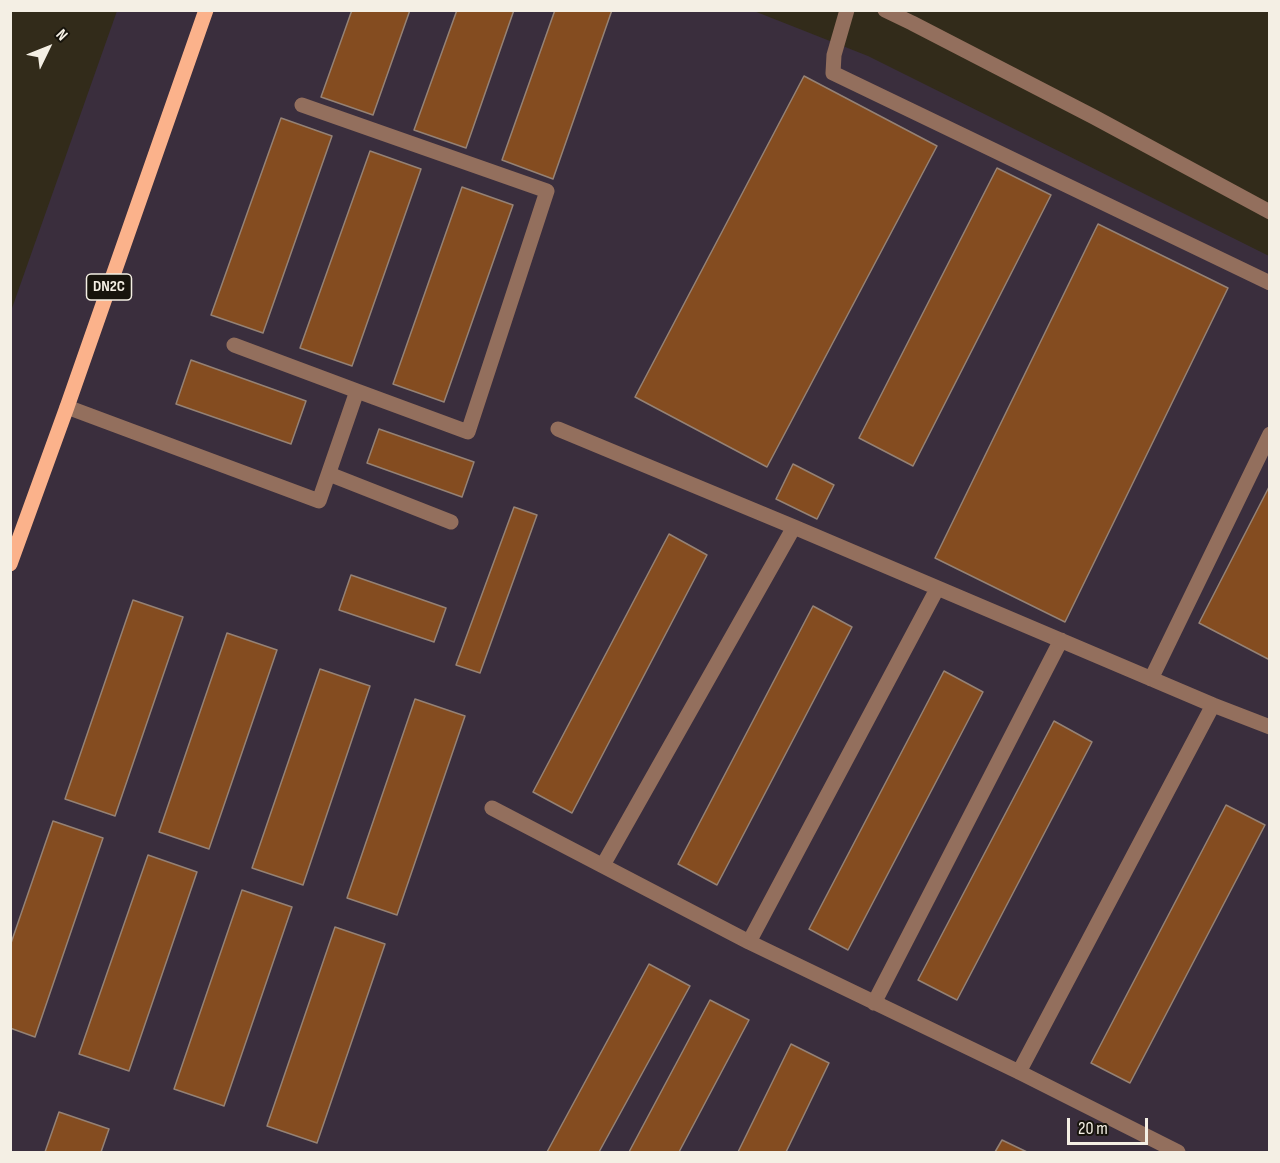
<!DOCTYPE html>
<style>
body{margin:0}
#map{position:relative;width:1280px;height:1163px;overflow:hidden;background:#322b1a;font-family:"Sofia Sans Condensed",sans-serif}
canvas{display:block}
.frame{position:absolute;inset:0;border:12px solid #f4efe4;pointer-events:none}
.north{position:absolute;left:18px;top:18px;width:60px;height:60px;-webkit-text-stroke:4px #17140c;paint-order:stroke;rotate:47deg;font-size:16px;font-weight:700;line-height:24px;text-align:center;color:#f4efe4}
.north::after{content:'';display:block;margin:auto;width:21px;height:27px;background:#f4efe4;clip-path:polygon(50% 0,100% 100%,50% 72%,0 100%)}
.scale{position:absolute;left:1067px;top:1118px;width:81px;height:27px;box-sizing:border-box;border:3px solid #f4efe4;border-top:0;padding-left:8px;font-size:18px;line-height:21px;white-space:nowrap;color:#f4efe4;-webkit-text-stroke:4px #17140c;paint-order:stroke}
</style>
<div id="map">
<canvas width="1280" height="1163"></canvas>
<div class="frame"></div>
<div class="north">N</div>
<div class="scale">20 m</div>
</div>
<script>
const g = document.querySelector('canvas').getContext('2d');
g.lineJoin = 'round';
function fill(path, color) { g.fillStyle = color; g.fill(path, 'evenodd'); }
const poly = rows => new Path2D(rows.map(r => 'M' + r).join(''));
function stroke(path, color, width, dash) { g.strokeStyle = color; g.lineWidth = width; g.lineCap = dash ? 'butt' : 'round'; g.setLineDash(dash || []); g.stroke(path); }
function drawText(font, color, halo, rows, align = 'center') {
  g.font = font + ' "Sofia Sans Condensed",sans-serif'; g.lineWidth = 6; g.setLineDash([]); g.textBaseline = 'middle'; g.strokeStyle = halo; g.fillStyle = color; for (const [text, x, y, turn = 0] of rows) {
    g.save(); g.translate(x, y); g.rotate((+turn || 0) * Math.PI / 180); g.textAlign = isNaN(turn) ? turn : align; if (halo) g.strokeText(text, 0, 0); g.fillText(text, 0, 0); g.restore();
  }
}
const industrial = poly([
 [117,11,754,11,868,56,1269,256,1269,1152,11,1152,11,311]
]);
const building = poly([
 [352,10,410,10,373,115,321,97,352,10],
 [457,10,514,10,466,148,414,130,457,10],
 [555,10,612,10,553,179,502,160,555,10],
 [804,76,937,146,767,467,635,397,804,76],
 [281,118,332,136,263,333,211,315,281,118],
 [370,151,421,169,352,366,300,348,370,151],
 [997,168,1051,195,913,466,859,438,997,168],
 [462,187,513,205,444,402,393,384,462,187],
 [1098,224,1228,288,1065,622,935,558,1098,224],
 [191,360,306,401,291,444,176,404,191,360],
 [379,429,474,462,462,497,367,463,379,429],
 [793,464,834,485,817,519,776,499,793,464],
 [1270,485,1270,660,1199,623,1270,485],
 [514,507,537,515,480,673,456,665,514,507],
 [669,534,707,555,572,813,533,792,669,534],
 [351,575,446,608,434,642,339,610,351,575],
 [133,600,183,617,115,816,65,799,133,600],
 [813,606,852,627,717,885,678,864,813,606],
 [227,633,277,650,209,849,159,832,227,633],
 [320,669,370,686,303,885,252,868,320,669],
 [944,671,983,692,848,950,809,929,944,671],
 [415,699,465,716,397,915,347,898,415,699],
 [1054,721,1092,742,957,1000,918,980,1054,721],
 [1226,805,1265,825,1130,1083,1091,1063,1226,805],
 [53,821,103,838,35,1037,10,1028,10,946,53,821],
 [148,855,197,872,129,1071,79,1054,148,855],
 [242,890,292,907,224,1106,174,1089,242,890],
 [335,927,385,944,317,1143,267,1126,335,927],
 [649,964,690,986,599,1152,547,1152,649,964],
 [710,1000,749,1020,679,1152,629,1152,710,1000],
 [791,1044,829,1063,786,1152,738,1152,791,1044],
 [59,1112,109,1129,101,1152,45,1152,59,1112],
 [1002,1140,1027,1152,995,1152,1002,1140]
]);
const minor = poly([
 [847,10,834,55,833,73,1270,283],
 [885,10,912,23,1094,117,1270,212],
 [234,345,357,391],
 [67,407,319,501,357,391,468,432,547,191,302,105],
 [558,429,794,527,1213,705,1270,727],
 [329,474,451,522],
 [1151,679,1270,434],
 [492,808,749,942,1019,1072,1178,1152],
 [603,865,794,527],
 [749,942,937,589],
 [874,1003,1061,640],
 [1019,1072,1213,705]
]);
const major = poly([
 [10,564,67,407,206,10]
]);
const shields = [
 [109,287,45]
];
const shieldNames = [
 ["DN2C",109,287]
];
fill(industrial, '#3a2e3d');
fill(building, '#844c20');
stroke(building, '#958275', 1.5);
stroke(minor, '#936f5d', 15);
stroke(major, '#fbb28b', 15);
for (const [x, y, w] of shields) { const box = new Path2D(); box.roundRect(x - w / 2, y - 13, w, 26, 4.5); g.fillStyle = '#17140c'; g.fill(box); stroke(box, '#f4efe4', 1.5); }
drawText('bold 16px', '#f4efe4', null, shieldNames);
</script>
